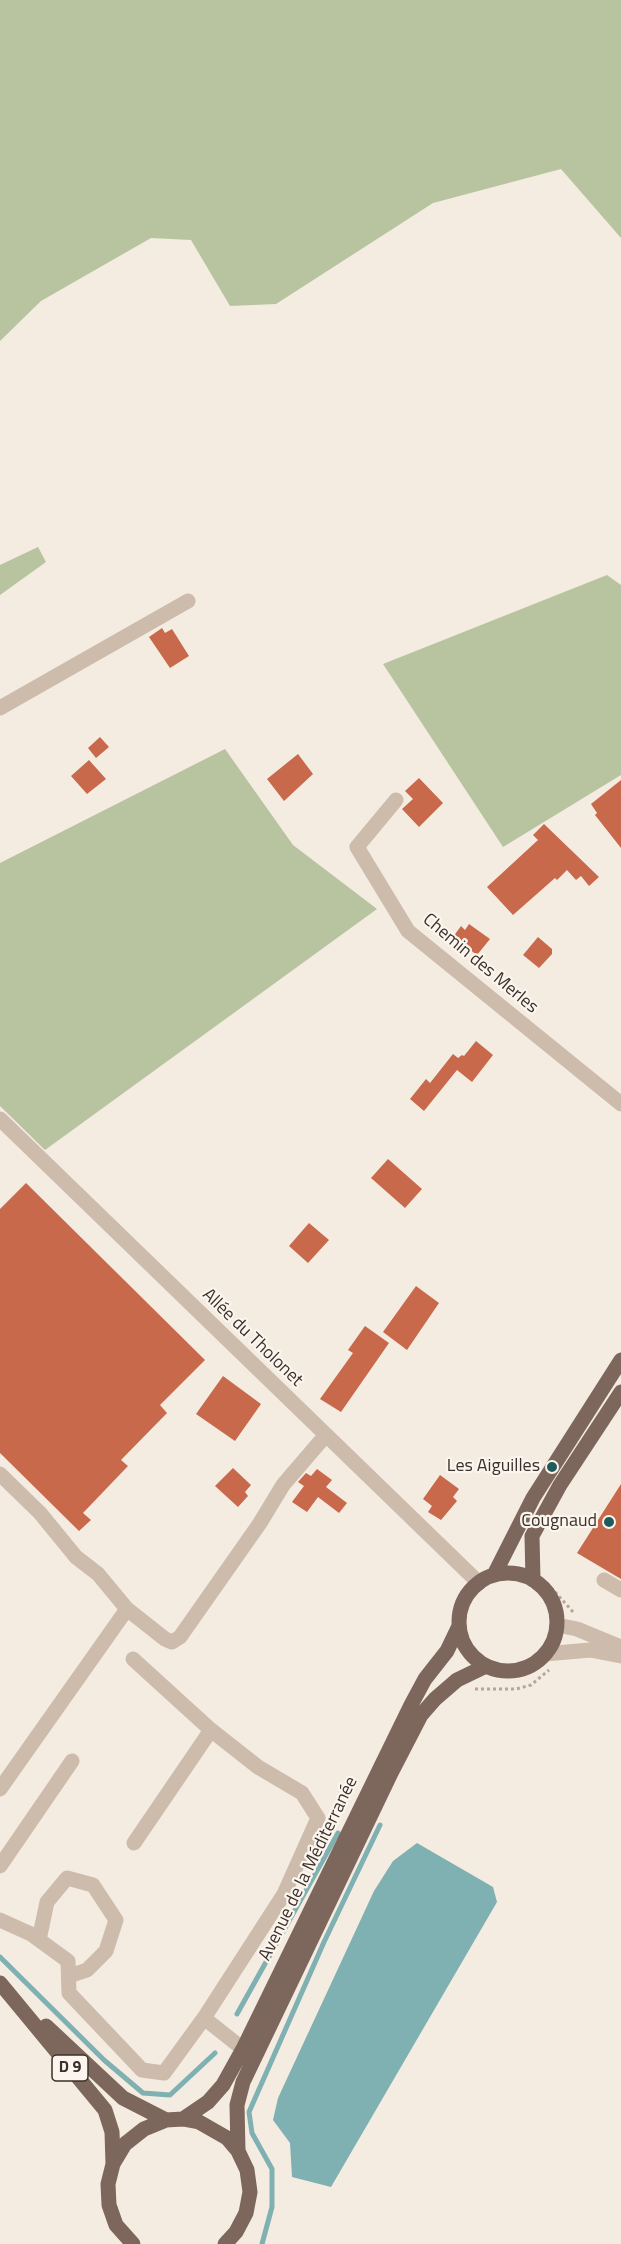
<!DOCTYPE html>
<meta charset="utf-8">
<style>
body{margin:0}
canvas{display:block;background:#f4ebe1}
</style>
<canvas width="621" height="2244"></canvas>
<script>
const g = document.querySelector('canvas').getContext('2d');
g.lineJoin = 'round';
function fill(path, color) { g.fillStyle = color; g.fill(path, 'evenodd'); }
const poly = rows => new Path2D(rows.map(r => 'M' + r).join(''));
function stroke(path, color, width, dash) { g.strokeStyle = color; g.lineWidth = width; g.lineCap = dash ? 'butt' : 'round'; g.setLineDash(dash || []); g.stroke(path); }
function drawText(font, color, halo, rows, align = 'center') {
  g.font = font + ' "Titillium Web",sans-serif'; g.lineWidth = 4.5; g.setLineDash([]); g.textBaseline = 'middle'; g.strokeStyle = halo; g.fillStyle = color; for (const [text, x, y, turn = 0] of rows) {
    g.save(); g.translate(x, y); g.rotate((+turn || 0) * Math.PI / 180); g.textAlign = isNaN(turn) ? turn : align; if (halo) g.strokeText(text, 0, 0); g.fillText(text, 0, 0); g.restore();
  }
}
const green = poly([
 [0,0,621,0,621,238,561,169,433,203,276,304,230,306,191,240,151,238,41,301,0,341],
 [38,547,46,562,0,595,0,565],
 [607,575,621,585,621,775,503,847,383,664],
 [225,749,293,845,377,909,45,1150,0,1106,0,863]
]);
const water = poly([
 [417,1843,493,1887,497,1902,331,2187,292,2177,290,2143,273,2120,278,2098,374,1891,393,1861]
]);
const stream = poly([
 [0,1957,104,2060,143,2093,170,2095,215,2053],
 [237,2014,338,1833],
 [262,2244,272,2207,272,2169,252,2133,249,2112,324,1942,380,1825]
]);
const building = poly([
 [162,628,165,633,172,629,189,656,170,668,149,637],
 [100,737,109,747,96,758,88,748],
 [298,754,313,774,284,801,267,779],
 [89,760,106,779,87,794,71,776],
 [419,778,443,803,419,827,402,809,413,799,405,791],
 [621,780,621,848,595,815,597,813,591,804],
 [544,824,599,877,589,886,581,876,576,880,567,870,557,880,555,878,513,915,487,887,538,840,533,835],
 [469,924,490,939,477,955,453,937,461,926,465,930],
 [538,937,552,949,552,954,539,968,523,955],
 [476,1041,493,1055,472,1082,457,1070,424,1111,410,1099,426,1079,430,1083,453,1054,458,1058,462,1055,464,1056],
 [388,1159,422,1189,405,1208,371,1178],
 [26,1183,205,1360,160,1405,167,1413,121,1460,128,1466,83,1513,91,1520,79,1531,0,1453,0,1209],
 [309,1223,329,1240,308,1263,289,1246],
 [416,1286,439,1303,407,1350,383,1332],
 [365,1326,389,1343,341,1412,320,1399,353,1353,348,1350],
 [223,1376,261,1404,235,1441,196,1414],
 [233,1468,251,1485,245,1492,248,1496,238,1507,215,1486],
 [317,1469,332,1480,326,1487,347,1503,339,1513,318,1497,307,1512,292,1502,304,1486,298,1482,306,1473,311,1476],
 [440,1475,459,1489,453,1497,457,1501,441,1520,428,1512,432,1506,423,1499],
 [621,1484,621,1579,577,1553]
]);
const path = poly([
 [547,1583,573,1612],
 [475,1689,516,1689,531,1685,549,1670]
]);
const minor = poly([
 [0,708,188,601],
 [396,800,357,847,408,931,621,1104],
 [0,1119,479,1583],
 [0,1474,40,1513,76,1557,98,1574,127,1609],
 [604,1580,621,1590],
 [557,1625,577,1629,621,1647],
 [545,1654,590,1650,621,1656],
 [133,1659,211,1730],
 [0,1789,127,1609,165,1639,172,1642,180,1637,260,1523,283,1485,325,1436],
 [134,1843,211,1730,258,1767,302,1793,318,1818,284,1894,204,2018,243,2049],
 [0,1866,72,1761],
 [0,1920,31,1934,68,1961,69,1993,142,2070,164,2073,204,2018],
 [39,1940,47,1902,67,1878,93,1885,116,1920,106,1951,87,1970,69,1976]
]);
const major = poly([
 '459 1622a49 49 0 1 1 98 0a49 49 0 1 1-98 0Z',
 [494,1575,533,1498,621,1360],
 [533,1580,532,1536,560,1485,621,1392],
 [0,1983,105,2110,112,2132,113,2164],
 [46,2026,123,2098,166,2120],
 [183,2119,208,2102,223,2085,243,2049,411,1705,425,1679,447,1651,459,1626],
 [238,2151,237,2105,243,2082,391,1773,421,1715,435,1699,457,1680,486,1666],
 [133,2244,116,2225,109,2205,108,2184,113,2164,125,2144,144,2129,166,2120,183,2119,199,2122,227,2138,238,2151,247,2170,250,2192,246,2213,236,2232,225,2244]
]);
const markers = [
 [552,1467,6,"#1f5a5e"],
 [609,1522,6,"#1f5a5e"]
];
const shields = [
 [70,2068,36]
];
const shieldNames = [
 ["D 9",70,2068]
];
const streetNames = [
 ["Chemin des Merles",480,964,40],
 ["Allée du Tholonet",252,1338,44],
 ["Avenue de la Méditerranée",309,1869,-64]
];
const poiNames = [
 ["Les Aiguilles",540,1467],
 ["Cougnaud",597,1522]
];
fill(green, '#b8c4a0');
fill(water, '#7fb0b2');
stroke(stream, '#7fb0b2', 5);
fill(building, '#c8694b');
stroke(path, '#b9a596', 3, [3, 3]);
stroke(minor, '#cdbbac', 15);
stroke(major, '#7d675c', 15);
for (const [x, y, r, color] of markers) { const dot = new Path2D(); dot.arc(x, y, r, 0, 2 * Math.PI); g.fillStyle = color; g.fill(dot); stroke(dot, '#fbf5ee', 2); }
for (const [x, y, w] of shields) { const box = new Path2D(); box.roundRect(x - w / 2, y - 13, w, 26, 4.5); g.fillStyle = '#fbf5ee'; g.fill(box); stroke(box, '#3b302b', 1.5); }
drawText('bold 16px', '#3b302b', null, shieldNames);
drawText('18px', '#3b302b', '#fbf5ee', streetNames);
drawText('18px', '#3b302b', '#fbf5ee', poiNames, 'right');
</script>
